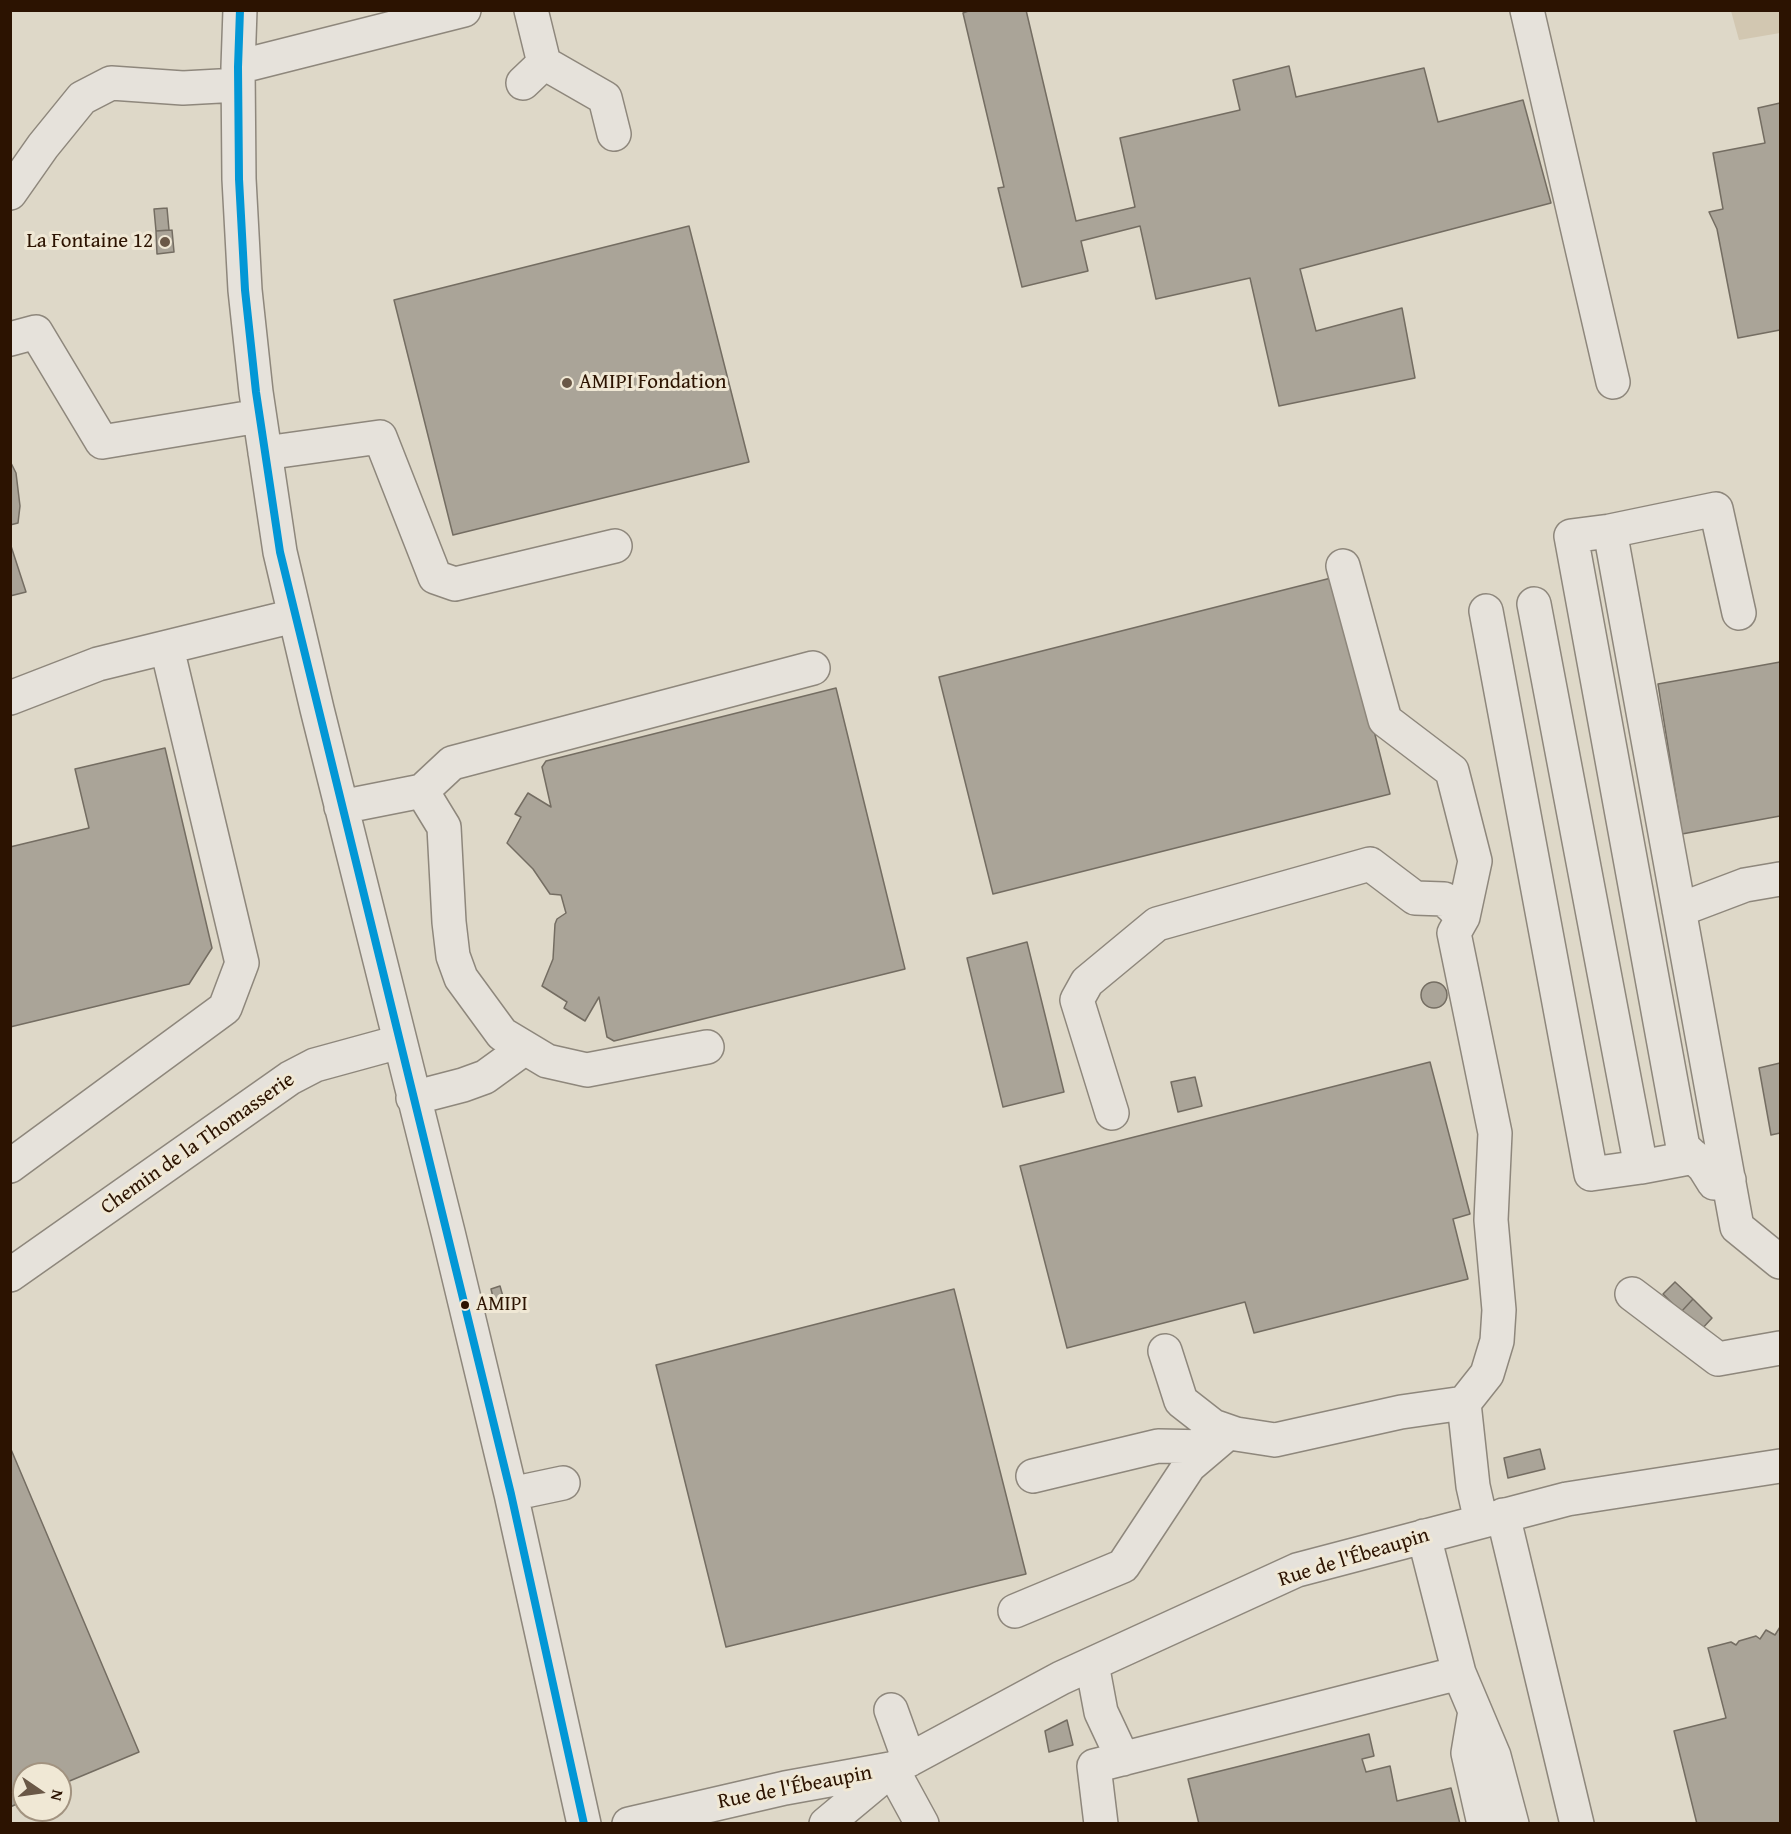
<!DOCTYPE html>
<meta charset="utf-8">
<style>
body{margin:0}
#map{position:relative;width:1791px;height:1834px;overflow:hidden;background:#ded8c8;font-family:"Gentium Book Plus",serif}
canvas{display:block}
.frame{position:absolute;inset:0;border:12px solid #2c1301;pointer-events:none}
.north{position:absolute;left:12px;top:1762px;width:60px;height:60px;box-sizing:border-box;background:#f0e8d5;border:2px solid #a29380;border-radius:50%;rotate:103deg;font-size:16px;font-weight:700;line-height:24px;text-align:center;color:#2c1301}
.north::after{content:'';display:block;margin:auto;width:21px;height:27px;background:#6a5847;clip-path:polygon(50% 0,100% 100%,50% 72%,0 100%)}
</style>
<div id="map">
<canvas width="1791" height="1834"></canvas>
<div class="frame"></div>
<div class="north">N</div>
</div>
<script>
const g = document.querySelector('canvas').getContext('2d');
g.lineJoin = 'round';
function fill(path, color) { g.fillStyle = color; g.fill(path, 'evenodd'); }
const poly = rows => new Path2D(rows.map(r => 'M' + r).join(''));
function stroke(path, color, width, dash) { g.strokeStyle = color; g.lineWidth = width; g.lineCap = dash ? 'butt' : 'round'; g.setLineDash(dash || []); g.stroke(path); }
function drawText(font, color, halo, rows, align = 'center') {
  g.font = font + ' "Gentium Book Plus",serif'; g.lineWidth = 6; g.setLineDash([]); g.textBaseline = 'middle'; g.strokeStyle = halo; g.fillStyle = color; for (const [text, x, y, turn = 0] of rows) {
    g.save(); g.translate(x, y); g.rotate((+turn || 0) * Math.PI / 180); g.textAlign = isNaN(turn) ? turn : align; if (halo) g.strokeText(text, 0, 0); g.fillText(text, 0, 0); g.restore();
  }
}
const green = poly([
 [1731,11,1780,11,1780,33,1739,40]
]);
const building = poly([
 [971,10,1026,10,1076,221,1135,207,1120,138,1240,110,1233,80,1289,66,1296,97,1424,68,1438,122,1523,100,1551,203,1300,269,1316,331,1402,308,1415,378,1279,406,1250,278,1156,299,1140,226,1081,241,1088,271,1022,287,998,188,1004,187,963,13,971,10],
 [1780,103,1780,330,1738,338,1717,229,1709,212,1723,209,1713,153,1765,143,1758,108,1780,103],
 [167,208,169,230,156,231,154,209,167,208],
 [689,226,749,462,453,535,394,300,689,226],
 [172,230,174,252,157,254,156,231,172,230],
 [10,461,16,473,20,506,18,523,10,525,10,461],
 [10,543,26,592,10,596,10,543],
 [1335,577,1390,794,993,894,939,677,1335,577],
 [1780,662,1780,816,1682,834,1658,684,1780,662],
 [836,688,905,969,614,1041,607,1037,599,997,585,1021,564,1008,567,1002,542,986,553,959,555,924,557,919,566,913,561,895,550,894,533,869,507,843,521,817,515,814,528,793,551,807,542,767,546,761,836,688],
 [165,748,212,948,189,984,10,1027,10,847,89,828,75,769,165,748],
 [1027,942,1064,1092,1003,1107,967,958,1027,942],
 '1421 995a13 13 0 1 1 26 0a13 13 0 1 1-26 0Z',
 [1430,1062,1470,1214,1453,1219,1468,1279,1254,1333,1245,1302,1067,1348,1020,1166,1430,1062],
 [1780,1063,1780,1133,1771,1135,1759,1068,1780,1063],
 [1195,1077,1202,1106,1178,1112,1171,1082,1195,1077],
 [1675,1282,1693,1299,1681,1312,1663,1294,1675,1282],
 [500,1286,506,1307,496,1309,491,1289,500,1286],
 [954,1289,1026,1574,726,1647,656,1365,954,1289],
 [1693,1299,1712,1318,1701,1330,1681,1312,1693,1299],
 [10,1447,139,1752,60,1785,60,1774,24,1774,24,1801,10,1807,10,1447],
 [1540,1449,1545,1469,1508,1478,1504,1458,1540,1449],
 [1780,1627,1780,1824,1697,1824,1674,1731,1726,1718,1708,1648,1731,1642,1736,1645,1739,1641,1756,1636,1760,1639,1766,1630,1775,1635,1780,1627],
 [1067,1720,1073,1745,1049,1752,1045,1731,1067,1720],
 [1369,1734,1374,1756,1362,1759,1366,1772,1390,1766,1397,1801,1451,1788,1460,1824,1199,1824,1188,1779,1369,1734]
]);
const minor = poly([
 [240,10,238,67,239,179,245,290,256,392,280,552,317,709,448,1232,511,1494,584,1824],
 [1527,10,1613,382],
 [544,63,605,98,614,134],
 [238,67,464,10],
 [523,83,544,63,531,10],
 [10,193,43,146,82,98,111,83,183,88,238,85],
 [10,339,36,332,102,442,259,416],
 [265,453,380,437,435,577,455,584,615,546],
 [1610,531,1571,536,1683,1147,1704,1167,1714,1183,1729,1180],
 [1343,566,1385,720,1452,771,1475,861,1463,917],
 [1534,604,1641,1167,1694,1157],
 [1486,611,1591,1174,1641,1167],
 [1739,613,1716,509,1610,531,1737,1227,1780,1262],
 [10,698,98,664,294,616],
 [422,791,444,827,449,922,453,956,461,978,502,1034,547,1061,587,1070,707,1047],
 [341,807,422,791,452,763,813,668],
 [1679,910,1745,885,1780,879],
 [413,1098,463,1085,485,1077,525,1048],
 [1112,1113,1077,1000,1087,982,1157,924,1370,864,1415,898,1444,899,1463,917,1454,933,1495,1133,1491,1220,1499,1310,1497,1341,1487,1374,1464,1403,1473,1486,1481,1521],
 [10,1166,225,1008,242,963,167,648],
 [10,1275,290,1078,315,1065,399,1042],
 [1632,1294,1718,1359,1780,1348],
 [1165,1351,1181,1401,1213,1426,1236,1434,1275,1440,1401,1412,1464,1403],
 [1033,1476,1158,1446,1210,1447],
 [511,1494,563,1483],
 [1503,1515,1577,1824],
 [1424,1536,1459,1673],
 [1015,1611,1123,1566,1189,1466,1229,1432],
 [1092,1664,1101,1712,1123,1759],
 [891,1710,909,1760],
 [1475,1711,1468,1753,1484,1824],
 [892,1769,922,1824],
 [629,1824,785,1788,890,1769],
 [826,1824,892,1769,1061,1678,1297,1570,1567,1499,1780,1466],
 [1101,1824,1094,1766,1459,1673,1494,1756,1512,1824]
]);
const bus1 = poly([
 [240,10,238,67,239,179,245,290,256,392,280,552,511,1494,584,1824]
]);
const markers = [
 [165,242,6,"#6a5847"],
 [567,383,6,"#6a5847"],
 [465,1305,5,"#2c1301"]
];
const busNames = [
 ["AMIPI",476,1305]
];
const poiNames = [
 ["La Fontaine 12",153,242],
 ["AMIPI Fondation",579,383,"left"]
];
const streetNames = [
 ["Chemin de la Thomasserie",198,1144,-35],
 ["Rue de l'Ébeaupin",1354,1558,-17],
 ["Rue de l'Ébeaupin",795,1788,-11]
];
fill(green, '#d2c7b1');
fill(building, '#aaa498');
stroke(building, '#746d62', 1.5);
stroke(minor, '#8e877c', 36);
stroke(minor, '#e6e2db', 33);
stroke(bus1, '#0297d6', 8);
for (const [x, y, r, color] of markers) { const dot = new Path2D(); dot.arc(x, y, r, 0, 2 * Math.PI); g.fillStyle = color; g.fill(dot); stroke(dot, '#f0e8d5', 2); }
drawText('20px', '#2c1301', '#f0e8d5', busNames, 'left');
drawText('21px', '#2c1301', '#f0e8d5', poiNames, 'right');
drawText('21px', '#2c1301', '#f0e8d5', streetNames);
</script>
